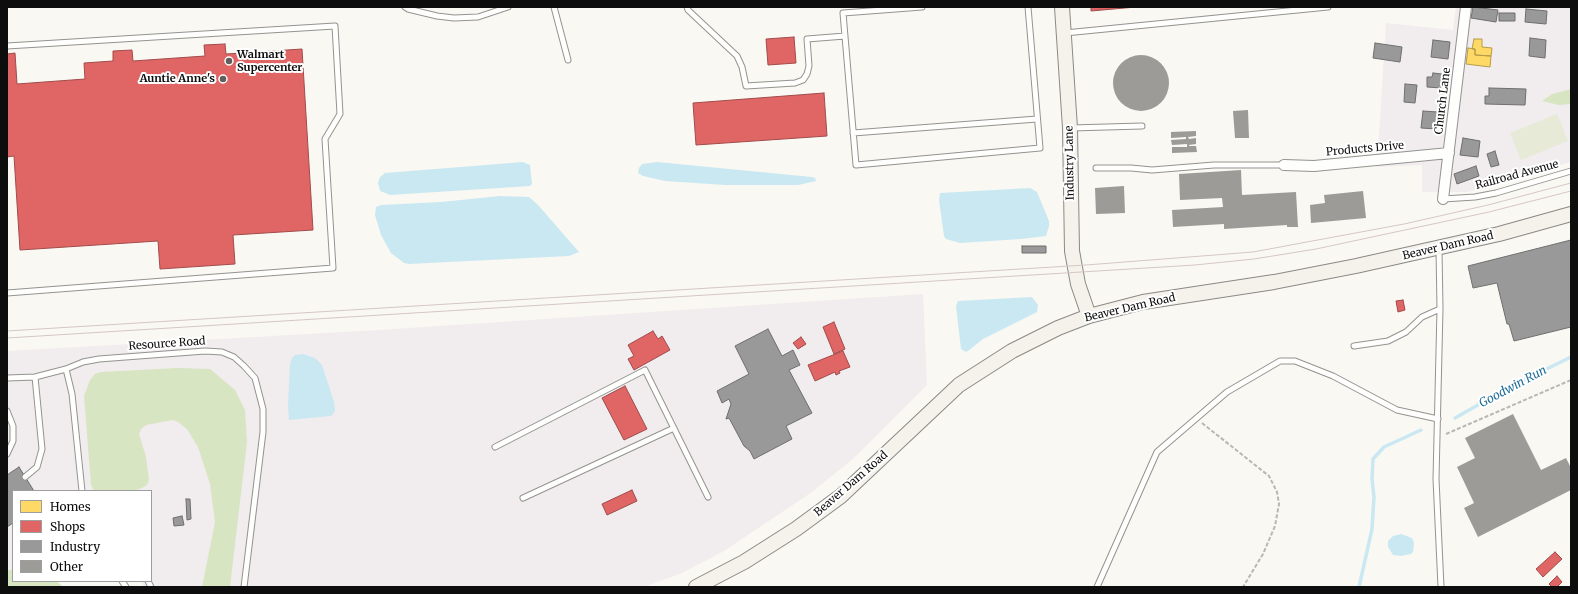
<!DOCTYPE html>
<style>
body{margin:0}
#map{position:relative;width:1578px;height:594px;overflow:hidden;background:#faf8f2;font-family:Merriweather,serif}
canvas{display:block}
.frame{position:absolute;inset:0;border:8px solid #0d0d0d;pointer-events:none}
.legend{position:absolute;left:12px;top:490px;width:140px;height:92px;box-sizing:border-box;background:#fff;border:1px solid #9e9e9e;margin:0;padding:5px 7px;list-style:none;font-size:12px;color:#0d0d0d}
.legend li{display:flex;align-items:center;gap:8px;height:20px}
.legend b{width:20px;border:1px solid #9e9e9e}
</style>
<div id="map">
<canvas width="1578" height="594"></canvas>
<div class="frame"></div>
<ul class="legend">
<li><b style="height:11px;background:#ffd966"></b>Homes</li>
<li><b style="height:11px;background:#e06666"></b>Shops</li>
<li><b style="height:11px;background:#999"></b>Industry</li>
<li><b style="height:11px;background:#9d9b98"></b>Other</li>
</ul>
</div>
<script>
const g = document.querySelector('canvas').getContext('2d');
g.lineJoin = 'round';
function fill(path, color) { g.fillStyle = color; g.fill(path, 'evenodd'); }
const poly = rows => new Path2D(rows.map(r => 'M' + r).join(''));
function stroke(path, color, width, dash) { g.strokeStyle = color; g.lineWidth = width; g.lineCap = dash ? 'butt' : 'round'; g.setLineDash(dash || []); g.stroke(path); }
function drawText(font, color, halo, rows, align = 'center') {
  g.font = font + ' Merriweather,serif'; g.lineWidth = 4; g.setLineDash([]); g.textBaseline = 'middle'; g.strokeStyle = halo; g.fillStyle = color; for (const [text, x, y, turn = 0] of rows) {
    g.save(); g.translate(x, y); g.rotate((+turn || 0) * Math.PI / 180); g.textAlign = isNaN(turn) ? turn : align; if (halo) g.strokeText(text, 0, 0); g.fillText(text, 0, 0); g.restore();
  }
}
const industrial = poly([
 [1456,7,1571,7,1571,162,1468,192,1422,192,1422,165,1377,167,1386,23,1453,30],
 [923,294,927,385,854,458,812,492,724,551,682,573,644,587,144,587,141,581,151,581,151,491,13,491,13,569,7,571,7,351,379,330]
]);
const forest = poly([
 [1571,89,1571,104,1559,105,1542,101,1552,94],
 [177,368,210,369,235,390,245,410,247,442,230,587,202,587,215,522,210,484,198,447,187,429,178,422,173,420,146,425,141,429,139,434,146,457,149,480,147,485,142,488,133,491,94,491,91,485,84,396,90,380,95,374,101,372],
 [13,569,13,581,57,581,63,587,7,587,7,571]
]);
const cemetery = poly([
 [1557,114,1568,141,1521,160,1510,133]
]);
const water = poly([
 [523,162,530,165,532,184,530,186,390,195,380,191,378,183,380,177,385,173],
 [657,162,812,177,815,178,816,181,798,185,725,185,665,181,643,176,638,173,639,168,642,164],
 [1030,188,1037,192,1049,221,1049,226,1046,236,1021,239,960,243,946,239,944,236,939,200,940,193],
 [500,196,529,197,538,205,579,252,569,256,409,264,404,263,391,253,381,235,375,215,376,207,381,205,441,202],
 [1032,297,1038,305,1037,312,983,339,968,351,966,352,961,349,956,306,958,301],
 [303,354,315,358,322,365,334,402,335,411,331,416,289,420,288,405,290,364,292,358,295,355],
 [1401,534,1412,538,1414,543,1413,552,1411,554,1401,556,1393,555,1388,547,1388,541,1393,536]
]);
const homes = poly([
 [1474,39,1482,39,1482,47,1492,48,1491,56,1475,55,1475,49,1472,49,1474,39],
 [1468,48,1475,49,1475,55,1491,56,1490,67,1466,64,1468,48]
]);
const shops = poly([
 [1091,7,1136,7,1091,11,1091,7],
 [794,37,796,63,768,65,766,39,794,37],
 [225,44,226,54,302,49,313,230,233,235,235,264,160,269,158,241,20,250,14,156,7,157,7,54,15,53,17,84,85,79,84,63,113,61,113,51,132,50,133,61,205,56,204,45,225,44],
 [824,93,827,136,696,145,693,103,824,93],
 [1403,300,1405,310,1398,312,1396,301,1403,300],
 [834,322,845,349,834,354,823,327,834,322],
 [653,331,658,339,662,336,670,350,634,370,628,359,634,356,628,345,653,331],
 [801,337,806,344,798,349,793,343,801,337],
 [843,351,850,367,839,371,840,373,836,375,835,372,815,381,808,365,843,351],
 [625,386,647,429,624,440,602,398,625,386],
 [632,490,637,501,607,515,602,504,632,490],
 [1555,552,1562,559,1543,577,1536,569,1555,552],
 [1557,576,1562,582,1557,587,1552,587,1549,584,1557,576]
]);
const industry = poly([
 [1473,7,1498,10,1496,22,1471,18,1473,7],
 [1526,9,1547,11,1546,24,1525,22,1526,9],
 [1499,13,1515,13,1515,21,1499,21,1499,13],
 [1530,38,1546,40,1545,58,1529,56,1530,38],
 [1433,40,1450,42,1448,59,1431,57,1433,40],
 [1375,43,1402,47,1400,62,1373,58,1375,43],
 [1433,73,1442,74,1441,88,1427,87,1427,77,1432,77,1433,73],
 [1405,84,1417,85,1415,103,1404,102,1405,84],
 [1489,88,1526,89,1525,105,1485,104,1485,96,1489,96,1489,88],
 [1423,111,1438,112,1437,129,1421,128,1423,111],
 [1463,138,1480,141,1478,157,1460,155,1463,138],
 [1495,151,1499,165,1491,167,1487,154,1495,151],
 [1476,166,1479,176,1457,184,1454,174,1476,166],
 [1571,240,1571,327,1514,341,1509,324,1507,324,1497,283,1473,288,1468,266,1571,240],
 [1022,246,1046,246,1046,253,1022,253,1022,246],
 [768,329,782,356,793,350,800,365,789,370,812,413,786,426,792,439,754,459,750,451,744,446,729,418,726,419,731,404,729,399,722,403,717,391,749,374,735,346,768,329],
 [19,467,34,491,13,491,13,523,7,527,7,475,19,467],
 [186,499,190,499,191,519,187,520,186,499],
 [182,516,184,525,174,526,173,518,182,516]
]);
const stream = poly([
 [1455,418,1508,388,1571,357],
 [1359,587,1372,529,1374,497,1372,479,1373,459,1384,447,1421,430]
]);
const building = poly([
 '1113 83a28 28 0 1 1 56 0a28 28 0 1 1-56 0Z',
 [1248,110,1249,138,1235,138,1233,111],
 [1196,131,1196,136,1188,137,1189,139,1196,138,1196,144,1189,145,1189,146,1196,146,1197,152,1172,153,1172,147,1187,147,1187,144,1172,145,1171,140,1186,139,1186,137,1171,138,1171,132],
 [1241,170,1242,195,1296,192,1298,227,1287,227,1287,225,1224,229,1224,224,1173,227,1172,210,1223,207,1222,198,1180,200,1179,174],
 [1124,186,1125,213,1096,214,1095,188],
 [1363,191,1366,218,1311,223,1310,205,1325,203,1324,195],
 [1513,414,1541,470,1566,458,1571,468,1571,490,1478,537,1464,508,1474,503,1457,467,1475,458,1465,438]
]);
const path = poly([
 [1202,423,1269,476,1277,492,1279,504,1275,526,1263,554,1243,587],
 [1446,434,1571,380]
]);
const lane = poly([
 [405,7,408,9,437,16,454,18,478,17,508,7],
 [554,7,568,60],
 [687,7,688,10,737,56,742,67,746,86,795,83,803,80,807,74,809,66,807,39,845,36],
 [922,7,843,13,856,165,1040,148,1028,7],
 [1065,33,1328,7],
 [7,46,335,26,340,114,325,139,333,268,7,293],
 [1071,128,1142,126],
 [853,133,1037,119],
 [1096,168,1131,168,1152,170,1214,165,1284,165],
 [1443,199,1475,197,1496,193,1571,171],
 [1439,249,1440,309,1436,479,1441,587],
 [1354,346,1388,341,1406,332,1422,317,1440,309],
 [66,369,72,394,82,491],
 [7,378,35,377,66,369,83,362,99,359,205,351,222,352,234,357,244,366,255,378,263,409,263,432,244,587],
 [7,411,13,426,13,441,7,454],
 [495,447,645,370,708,497],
 [25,477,37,467,42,449,35,377],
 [523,498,674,428],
 [122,581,126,587],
 [148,581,151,587],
 [1097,587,1157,452,1227,392,1280,361,1295,361,1333,376,1397,410,1438,419]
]);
const street = poly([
 [1284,165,1314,166,1449,153],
 [1443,199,1466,7]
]);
const secondary = poly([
 [1062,7,1070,128,1072,251,1078,284,1089,316],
 [696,587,744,562,796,529,841,496,959,385,1012,351,1058,328,1089,316,1143,302,1274,282,1356,266,1499,234,1571,214]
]);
const tram = poly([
 [7,331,1086,265,1253,252,1404,224,1488,205,1571,183],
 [7,338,1195,265,1254,259,1316,249,1489,212,1571,191]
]);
const markers = [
 [229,61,4,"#605f5d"],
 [223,79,4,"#605f5d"]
];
const poiNames = [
 ["Walmart",237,55],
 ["Supercenter",237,68],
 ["Auntie Anne's",215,79,"right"]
];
const streetNames = [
 ["Church Lane",1443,101,-83],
 ["Products Drive",1365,149,-5],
 ["Industry Lane",1070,163,-91],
 ["Railroad Avenue",1517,175,-15],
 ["Beaver Dam Road",1448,246,-13],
 ["Beaver Dam Road",1130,308,-13],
 ["Resource Road",167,344,-4],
 ["Beaver Dam Road",851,484,-41]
];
const waterNames = [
 ["Goodwin Run",1513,387,-28]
];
fill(industrial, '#f1ecee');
fill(forest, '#d7e5c2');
fill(cemetery, '#e7ead7');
fill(water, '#cae8f2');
fill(homes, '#ffd966');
stroke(homes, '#b69c4b', 1);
fill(shops, '#e06666');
stroke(shops, '#a14b4b', 1);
fill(industry, '#999');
stroke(industry, '#6f6f6f', 1);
stroke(stream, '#cae8f2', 3.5);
fill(building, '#9d9b98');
stroke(lane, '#949390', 7);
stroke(street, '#949390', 12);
stroke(secondary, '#8a8987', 16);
stroke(path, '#b8b7b6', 2, [4, 2]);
stroke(lane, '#fefefd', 5);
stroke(street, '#fefefd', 10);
stroke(secondary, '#f4f2ea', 14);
stroke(tram, '#d5c6c7', 1);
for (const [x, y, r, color] of markers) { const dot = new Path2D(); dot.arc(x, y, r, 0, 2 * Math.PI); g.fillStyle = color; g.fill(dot); stroke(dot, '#fff', 1.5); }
drawText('bold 11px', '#0d0d0d', '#fff', poiNames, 'left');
drawText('11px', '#0d0d0d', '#fff', streetNames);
drawText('italic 12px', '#1e6c97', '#fff', waterNames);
</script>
